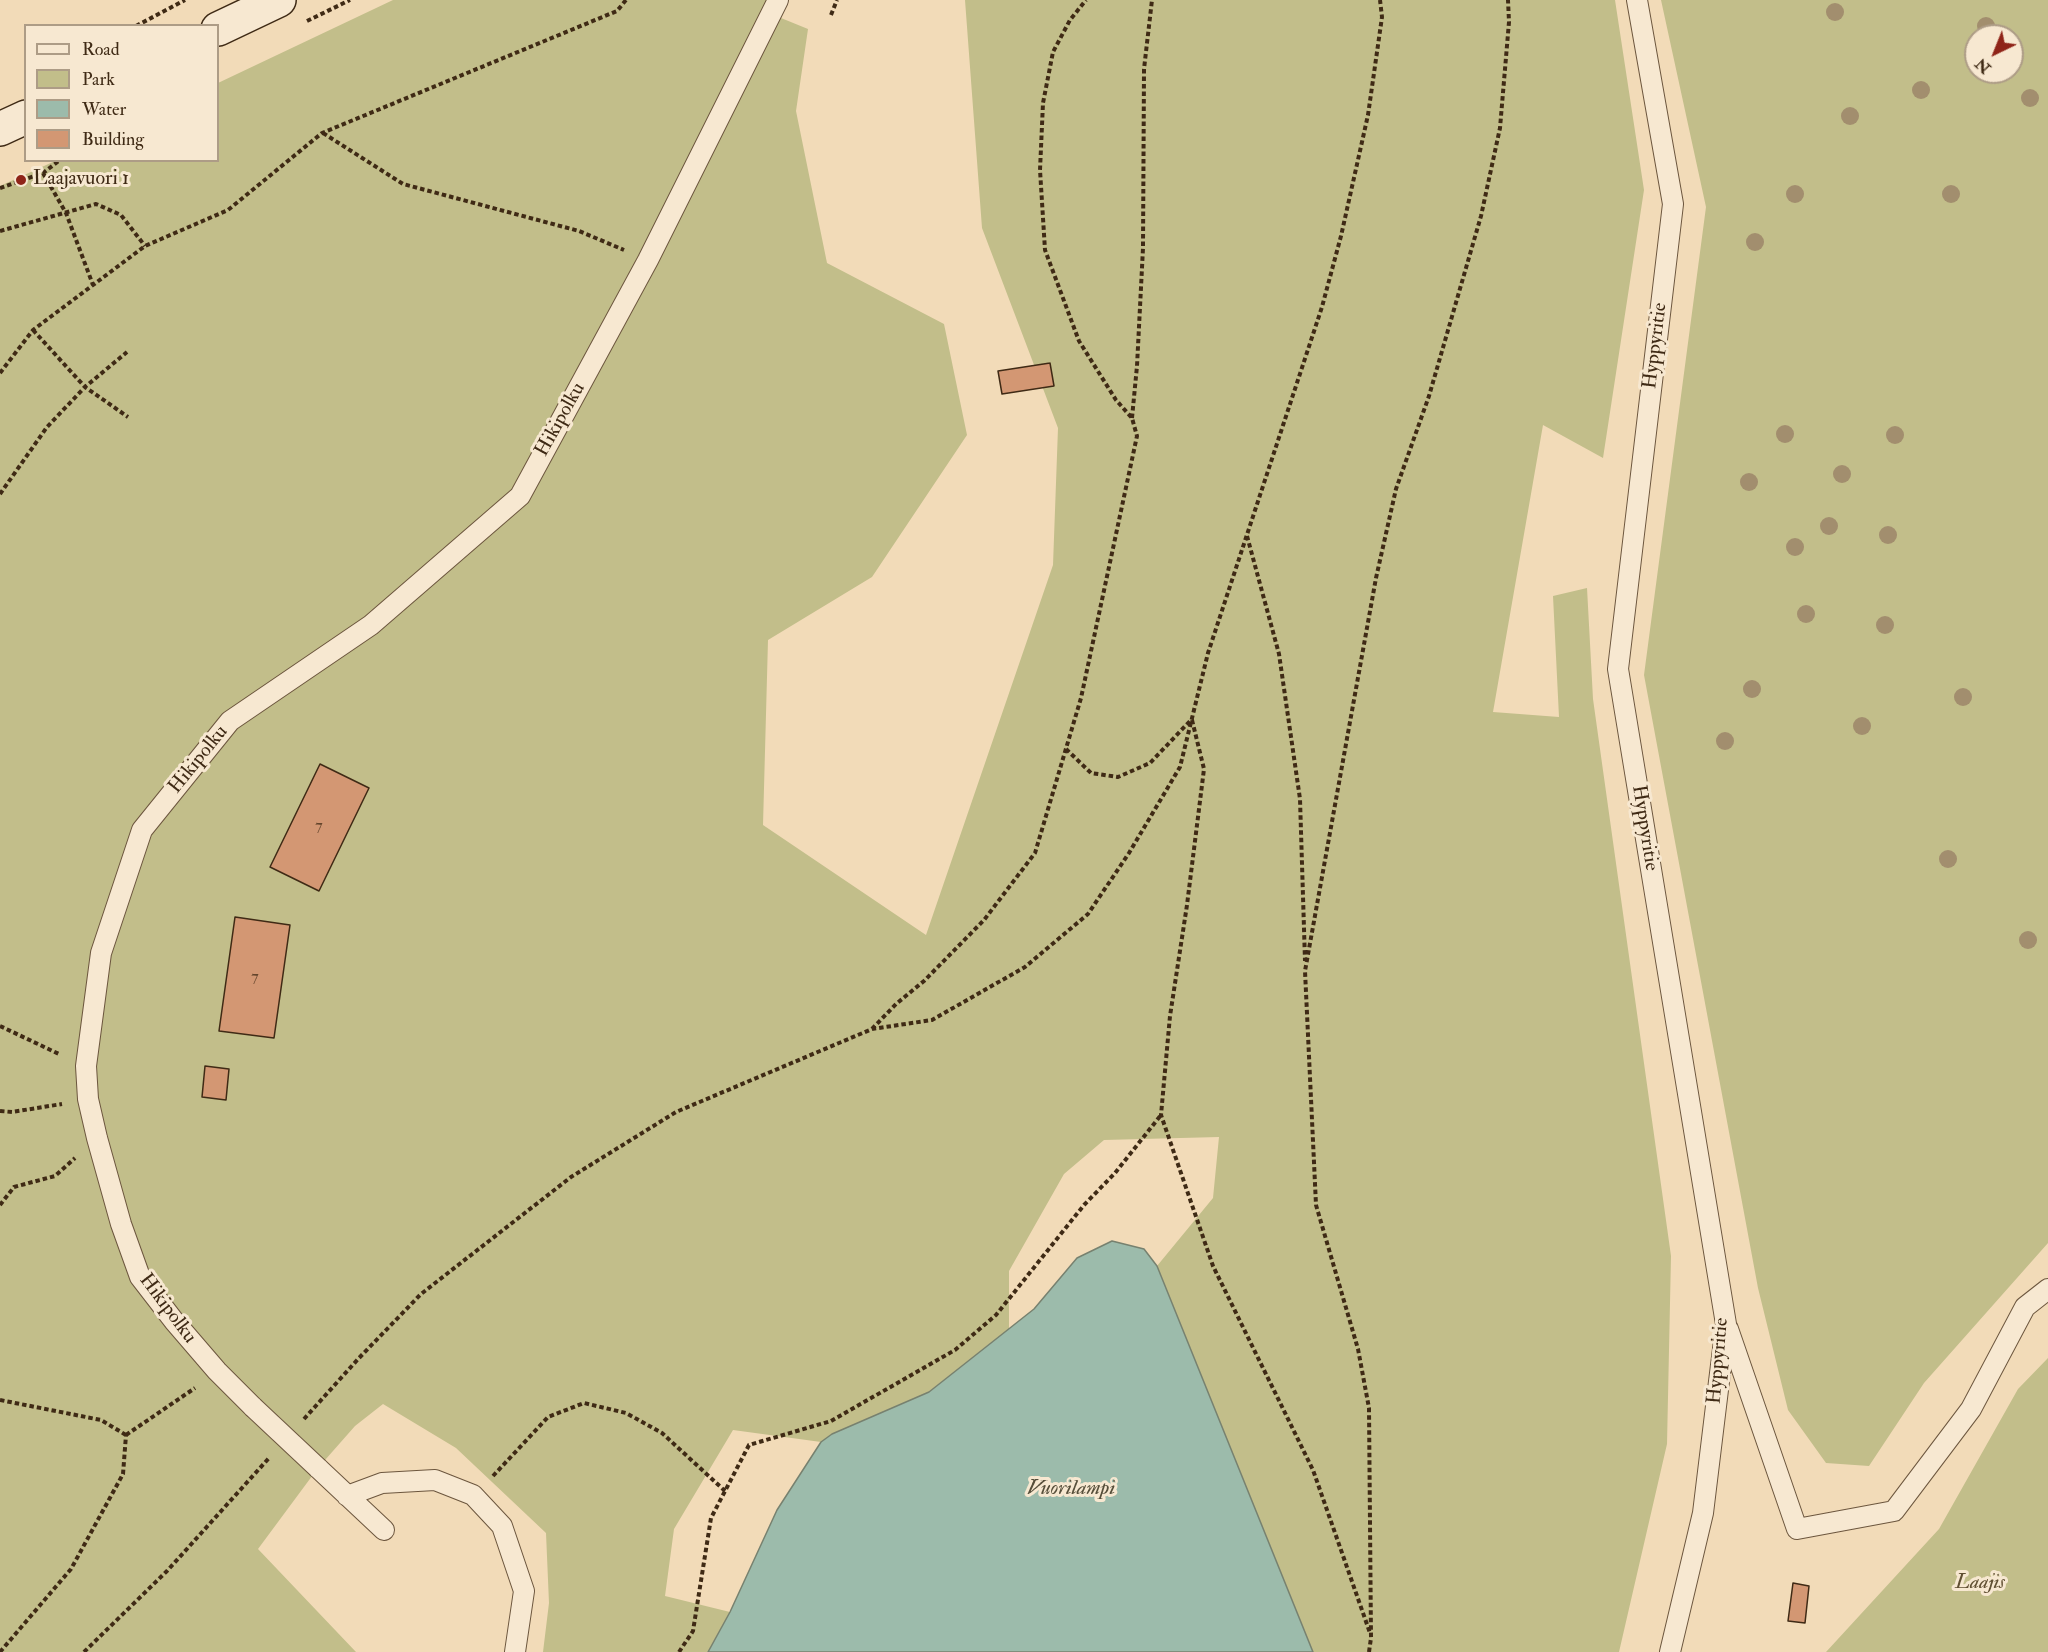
<!DOCTYPE html>
<style>
body{margin:0}
#map{position:relative;width:2048px;height:1652px;overflow:hidden;background:#f2dbb8;font-family:"IM FELL Double Pica",serif}
canvas{display:block}
.legend{position:absolute;left:24px;top:24px;width:195px;height:138px;box-sizing:border-box;background:#f7e8d1;border:2px solid #ad9c86;margin:0;padding:8px 10px;list-style:none;font-size:18px;color:#3f2a15}
.legend li{display:flex;align-items:center;gap:12px;height:30px}
.legend b{width:30px;border:2px solid #ad9c86}
.north{position:absolute;left:1964px;top:24px;width:60px;height:60px;box-sizing:border-box;background:#f7e8d1;border:2px solid #ad9c86;border-radius:50%;rotate:223deg;font-size:16px;font-weight:700;line-height:24px;text-align:center;color:#3f2a15}
.north::after{content:'';display:block;margin:auto;width:21px;height:27px;background:#8f2418;clip-path:polygon(50% 0,100% 100%,50% 72%,0 100%)}
</style>
<div id="map">
<canvas width="2048" height="1652"></canvas>
<ul class="legend">
<li><b style="height:8px;background:#f7e8d1"></b>Road</li>
<li><b style="height:16px;background:#c2be8a"></b>Park</li>
<li><b style="height:16px;background:#9cbbab"></b>Water</li>
<li><b style="height:16px;background:#d39773"></b>Building</li>
</ul>
<div class="north">N</div>
</div>
<script>
const g = document.querySelector('canvas').getContext('2d');
g.lineJoin = 'round';
function fill(path, color) { g.fillStyle = color; g.fill(path, 'evenodd'); }
const poly = rows => new Path2D(rows.map(r => 'M' + r).join(''));
function stroke(path, color, width, dash) { g.strokeStyle = color; g.lineWidth = width; g.lineCap = dash ? 'butt' : 'round'; g.setLineDash(dash || []); g.stroke(path); }
function drawText(font, color, halo, rows, align = 'center') {
  g.font = font + ' "IM FELL Double Pica",serif'; g.lineWidth = 6; g.setLineDash([]); g.textBaseline = 'middle'; g.strokeStyle = halo; g.fillStyle = color; for (const [text, x, y, turn = 0] of rows) {
    g.save(); g.translate(x, y); g.rotate((+turn || 0) * Math.PI / 180); g.textAlign = isNaN(turn) ? turn : align; if (halo) g.strokeText(text, 0, 0); g.fillText(text, 0, 0); g.restore();
  }
}
const green = poly([
 [393,0,785,0,781,18,808,29,796,111,827,263,944,324,967,435,872,577,768,640,763,825,926,935,1053,565,1058,428,982,228,965,0,1615,0,1644,190,1603,458,1543,425,1493,712,1559,717,1553,596,1587,588,1593,699,1671,1256,1667,1444,1619,1652,1313,1652,1157,1266,1213,1198,1219,1137,1104,1140,1064,1174,1009,1271,1009,1329,929,1392,832,1434,821,1442,733,1430,674,1529,665,1596,730,1612,708,1652,543,1652,549,1603,546,1533,456,1448,383,1404,355,1426,318,1468,258,1549,356,1652,0,1652,0,186,55,161,218,160,218,83],
 [1661,0,2048,0,2048,1243,1924,1383,1869,1466,1826,1463,1788,1410,1758,1288,1644,675,1706,207],
 [1976,36,2012,36,2012,72,1976,72],
 [2048,1358,2048,1652,1826,1652,1939,1529,2018,1389]
]);
const water = poly([
 [1112,1241,1144,1249,1157,1266,1313,1652,708,1652,730,1612,777,1510,821,1442,832,1434,929,1392,1034,1309,1077,1258,1112,1241]
]);
const building = poly([
 [1050,363,1054,386,1002,394,998,371,1050,363],
 [320,764,369,788,319,891,270,867,320,764],
 [235,917,290,925,274,1038,219,1031,235,917],
 [205,1066,229,1069,226,1100,202,1097,205,1066],
 [1793,1583,1809,1586,1805,1623,1788,1621,1793,1583]
]);
const path = poly([
 [831,15,837,0],
 [307,21,350,0],
 [136,26,185,0],
 [323,133,403,184,579,231,624,250],
 [43,173,66,213,93,285],
 [0,188,43,173,60,160],
 [0,231,96,204,121,215,145,246],
 [33,330,85,387,128,417],
 [0,373,33,330,145,246,228,210,322,133,617,11,626,0],
 [1132,418,1137,366,1143,248,1144,69,1152,0],
 [0,494,47,427,85,387,127,352],
 [1247,536,1279,654,1300,799,1305,961],
 [1192,720,1204,769,1187,905,1170,1016,1161,1115,1213,1266,1313,1470,1370,1633],
 [1066,749,1091,773,1118,777,1150,763,1191,720],
 [0,1026,59,1054],
 [872,1029,896,1004,924,981,984,920,1035,853,1081,698,1137,436,1132,418,1116,400,1079,341,1045,250,1040,170,1043,103,1053,52,1070,20,1086,0],
 [0,1111,12,1112,62,1104],
 [0,1205,14,1187,55,1176,75,1158],
 [0,1400,101,1420,126,1435],
 [304,1419,359,1358,421,1294,571,1177,676,1112,872,1029,932,1020,1025,967,1088,914,1129,853,1180,767,1208,653,1322,307,1341,236,1368,115,1382,17,1380,0],
 [126,1435,195,1388],
 [493,1476,548,1417,584,1403,626,1413,662,1433,725,1491],
 [0,1652,71,1569,123,1474,126,1435],
 [84,1652,167,1571,269,1458],
 [679,1652,693,1631,711,1518,749,1445,831,1421,955,1350,996,1315,1084,1205,1115,1173,1161,1115],
 [1369,1652,1371,1638,1369,1408,1358,1349,1316,1205,1305,971,1376,578,1396,489,1429,396,1481,216,1500,128,1509,22,1508,0]
]);
const lane = poly([
 [1637,0,1673,204,1618,669,1726,1324,1703,1513,1670,1652],
 [1728,1329,1797,1529,1894,1511,1971,1409,2025,1307,2048,1289],
 [253,1407,217,1371,174,1321,140,1277,121,1224,97,1138,88,1099,86,1066,101,953,142,830,230,721,371,625,520,496,648,260,778,0],
 [318,1468,384,1530],
 [347,1496,382,1483,435,1480,473,1495,502,1526,524,1591,515,1652]
]);
const secondary = poly([
 [218,29,279,0],
 [0,129,26,117]
]);
const laneBridge = poly([
 [253,1407,318,1468]
]);
const trees = [
 [1835,12],
 [1986,26],
 [1921,90],
 [2030,98],
 [1850,116],
 [1795,194],
 [1951,194],
 [1755,242],
 [1785,434],
 [1895,435],
 [1842,474],
 [1749,482],
 [1829,526],
 [1888,535],
 [1795,547],
 [1806,614],
 [1885,625],
 [1752,689],
 [1963,697],
 [1862,726],
 [1725,741],
 [1948,859],
 [2028,940]
];
const markers = [
 [21,180,6,"#8f2418"]
];
const numberNames = [
 ["7",319,827],
 ["7",255,978]
];
const poiNames = [
 ["Laajavuori 1",33,180]
];
const streetNames = [
 ["Hyppyritie",1656,346,-83],
 ["Hikipolku",561,420,-61],
 ["Hikipolku",199,760,-51],
 ["Hyppyritie",1644,828,81],
 ["Hikipolku",167,1309,53],
 ["Hyppyritie",1719,1361,-85]
];
const parkNames = [
 ["Laajis",1980,1584]
];
const waterNames = [
 ["Vuorilampi",1071,1489]
];
fill(green, '#c2be8a');
fill(water, '#9cbbab');
stroke(water, '#77816f', 1.5);
fill(building, '#d39773');
stroke(building, '#3f2a15', 1.5);
stroke(lane, '#6c563e', 22);
stroke(secondary, '#3f2a15', 36);
stroke(path, '#3f2a15', 4, [4.5, 3]);
stroke(lane, '#f7e8d1', 20);
stroke(secondary, '#f7e8d1', 33);
stroke(laneBridge, '#6c563e', 22, []);
stroke(laneBridge, '#f7e8d1', 20);
g.fillStyle = '#a28e6e';
for (const [x, y] of trees) { g.beginPath(); g.arc(x, y, 9, 0, 2 * Math.PI); g.fill(); }
for (const [x, y, r, color] of markers) { const dot = new Path2D(); dot.arc(x, y, r, 0, 2 * Math.PI); g.fillStyle = color; g.fill(dot); stroke(dot, '#f7e8d1', 2); }
drawText('16px', '#64452c', null, numberNames);
drawText('20px', '#3f2a15', '#f7e8d1', poiNames, 'left');
drawText('20px', '#3f2a15', '#f7e8d1', streetNames);
drawText('italic 20px', '#604f32', '#f7e8d1', parkNames);
drawText('italic 21px', '#564e3a', '#f7e8d1', waterNames);
</script>
